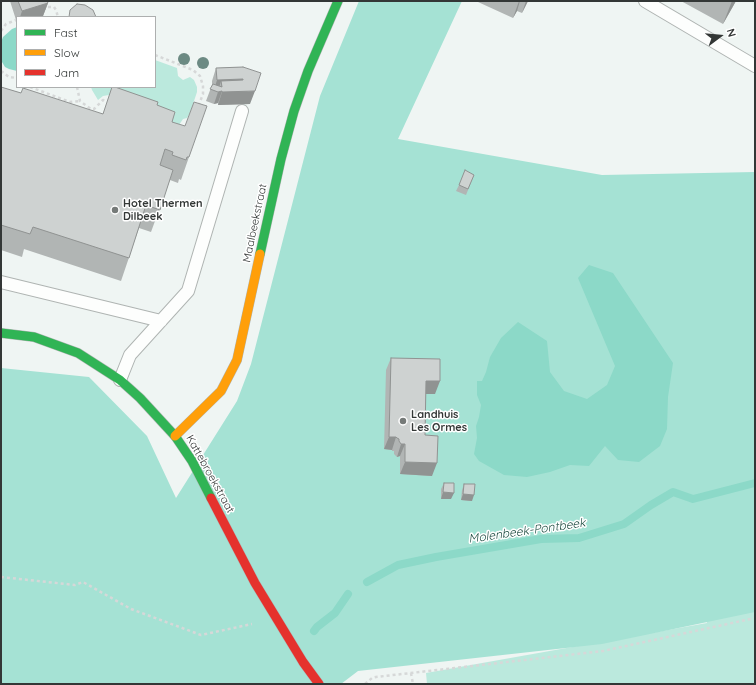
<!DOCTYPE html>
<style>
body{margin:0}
#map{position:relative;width:756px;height:685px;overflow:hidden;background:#eff5f3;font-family:Quicksand,sans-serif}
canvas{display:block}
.frame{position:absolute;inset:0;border:2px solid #333736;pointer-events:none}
.legend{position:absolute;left:16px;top:16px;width:140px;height:72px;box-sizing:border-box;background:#fff;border:1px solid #adafaf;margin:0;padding:5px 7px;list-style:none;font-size:12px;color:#333736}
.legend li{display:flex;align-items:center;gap:8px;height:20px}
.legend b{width:20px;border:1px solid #adafaf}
.north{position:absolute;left:700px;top:16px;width:40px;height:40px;-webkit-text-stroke:3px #fff;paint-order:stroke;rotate:74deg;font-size:11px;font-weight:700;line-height:16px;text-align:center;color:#333736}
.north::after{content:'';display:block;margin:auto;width:14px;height:18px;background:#333736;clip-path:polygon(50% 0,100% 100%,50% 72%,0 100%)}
</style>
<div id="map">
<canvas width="756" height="685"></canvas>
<div class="frame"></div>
<ul class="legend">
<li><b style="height:5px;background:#30b455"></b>Fast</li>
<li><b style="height:5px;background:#ff9f0a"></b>Slow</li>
<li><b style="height:5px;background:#e5322d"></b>Jam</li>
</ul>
<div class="north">N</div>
</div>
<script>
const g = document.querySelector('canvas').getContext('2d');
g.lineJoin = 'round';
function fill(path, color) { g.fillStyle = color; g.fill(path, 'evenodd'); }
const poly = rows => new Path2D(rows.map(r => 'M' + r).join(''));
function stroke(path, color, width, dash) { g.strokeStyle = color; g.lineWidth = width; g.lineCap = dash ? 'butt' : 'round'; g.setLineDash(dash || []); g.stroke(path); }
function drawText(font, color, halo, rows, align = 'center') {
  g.font = font + ' Quicksand,sans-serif'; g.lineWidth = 3; g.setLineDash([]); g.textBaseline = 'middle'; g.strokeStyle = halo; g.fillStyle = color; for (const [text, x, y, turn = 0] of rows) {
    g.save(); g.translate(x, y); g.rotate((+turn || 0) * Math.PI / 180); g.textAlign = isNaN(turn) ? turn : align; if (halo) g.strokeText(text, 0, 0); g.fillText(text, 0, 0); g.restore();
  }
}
const green = poly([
 [155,60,177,68,178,76,183,80,190,77,194,80,197,87,197,92,190,113,187,118,183,119,179,125,142,112,139,106,109,95,103,96,98,100,92,90,91,87,155,87],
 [755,484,755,684,427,684,426,673,707,623,686,508]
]);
const forest = poly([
 [359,1,462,1,398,139,602,175,755,172,755,612,602,644,358,671,341,684,1,684,1,368,89,377,147,436,176,498,237,401,251,364,320,96]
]);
const water = poly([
 [17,27,17,71,9,69,5,67,2,62,1,42,3,37,12,29],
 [589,265,613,273,673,363,668,397,667,429,660,446,639,462,618,460,605,446,589,466,570,465,550,472,527,477,504,475,479,461,474,454,477,438,476,426,479,417,481,405,477,395,477,381,482,381,486,372,490,357,501,338,518,322,547,341,550,372,564,391,587,399,607,385,615,366,578,278]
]);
const stream = poly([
 [367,582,398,565,436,557,541,539,579,538,624,524,651,505,673,492,693,499,755,483],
 [314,631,317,627,335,613,348,594]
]);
const path = poly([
 [43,10,47,7,54,7,56,10,58,17],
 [1,31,6,24,16,20],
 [155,55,193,70,200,76,203,86,203,94,198,107],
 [1,71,9,77,17,78],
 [30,87,70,102,80,101],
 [77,87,80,101,91,109,94,109,103,100,110,102],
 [1,577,75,585,83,582,131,609,201,635,252,624],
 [411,673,413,684],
 [365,684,372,678,376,677,603,651,755,618]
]);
const lane = poly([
 [645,1,755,66],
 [1,282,161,321],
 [120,380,130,355,188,291,242,111]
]);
const fast = poly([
 [260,254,281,159,294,111,308,71,338,1],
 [1,333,34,337,78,353,120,380,140,398,175,436,192,461,211,498]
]);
const slow = poly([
 [175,436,221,391,237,360,260,254]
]);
const jam = poly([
 [211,498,255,583,303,662,319,684]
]);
const trees = [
 [184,59],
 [203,63]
];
const wall = poly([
 [10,1,47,1,48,3,43,16,40,17,17,17,17,23],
 [478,1,528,1,522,13,517,11,513,18,478,2],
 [681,1,736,1,723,24],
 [243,67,250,104,218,105,218,103,214,104,206,101,212,85,212,81,216,68],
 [1,87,21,93,103,114,112,87,157,105,172,122,189,157,181,180,179,179,178,183,170,180,151,232,139,228,121,281,24,249,22,257,1,250],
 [474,175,466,195,456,191,459,185],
 [391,358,435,394,426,394,425,435,432,476,400,474,400,456,397,457,394,454,394,451,392,451,392,450,384,449,386,370],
 [444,483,451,499,441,499,441,489],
 [464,484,472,501,461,500,462,490]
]);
const shadedWall = poly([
 [519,1,520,1,517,11,513,18],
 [526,1,528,1,522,13],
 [732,1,736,1,723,24],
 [48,3,43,16,40,17,20,17,22,11],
 [243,79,239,91,222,91,218,103,214,104,218,92,222,87,221,81,218,91,214,90,217,80],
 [255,91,250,104,218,105,222,92],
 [426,381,440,381,435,394,421,394],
 [389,437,396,437,392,450,384,449],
 [401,444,405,444,400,456,397,457],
 [405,462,437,463,432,476,400,474],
 [443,492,454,493,451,499,441,499],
 [463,494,474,495,472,501,461,500]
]);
const building = poly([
 [18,1,47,1,48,3,22,11,18,1],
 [77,4,85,5,93,10,96,17,69,17,70,10,77,4],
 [243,67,261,73,255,91,222,92,222,91,218,92,210,89,213,84,222,87,221,81,243,80,243,79,217,80,216,68,243,67],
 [1,87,21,93,23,88,103,114,112,87,115,87,158,102,157,105,175,112,172,122,185,126,194,102,207,106,189,157,187,157,186,160,172,155,173,152,165,149,160,165,173,170,160,210,146,205,129,258,33,227,30,234,1,225,1,87],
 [465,170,474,175,468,189,459,185,465,170],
 [391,358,440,359,440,381,426,381,425,435,438,436,437,463,405,462,405,444,401,444,399,441,399,439,397,438,396,437,389,437,391,358],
 [444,483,454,483,454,493,443,492,444,483],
 [464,484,475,484,474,495,463,494,464,484]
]);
const markers = [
 [115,210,4,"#757a78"],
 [403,421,4,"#757a78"]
];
const poiNames = [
 ["Hotel Thermen",123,204],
 ["Dilbeek",123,217],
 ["Landhuis",411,415],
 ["Les Ormes",411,428]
];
const streetNames = [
 ["Maalbeekstraat",255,223,-78],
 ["Kattebroekstraat",210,474,61]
];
const waterNames = [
 ["Molenbeek-Pontbeek",527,531,-8]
];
fill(green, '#bbe9dd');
fill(forest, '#a5e2d4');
fill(water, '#8cd9c8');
stroke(stream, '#8cd9c8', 8);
stroke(lane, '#afb4b2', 14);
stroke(fast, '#afb4b2', 10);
stroke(slow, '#afb4b2', 10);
stroke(jam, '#afb4b2', 10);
stroke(path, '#d6d8d8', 2.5, [3, 3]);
stroke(lane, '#fdfefd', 12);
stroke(fast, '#30b455', 9);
stroke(slow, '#ff9f0a', 9);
stroke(jam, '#e5322d', 9);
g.fillStyle = '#6c8a83';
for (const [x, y] of trees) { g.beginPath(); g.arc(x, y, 6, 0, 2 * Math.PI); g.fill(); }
fill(wall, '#b1b5b4');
fill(shadedWall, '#909392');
fill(building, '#ced2d1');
stroke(building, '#909392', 1);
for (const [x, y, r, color] of markers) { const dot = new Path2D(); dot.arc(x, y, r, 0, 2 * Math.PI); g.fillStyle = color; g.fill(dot); stroke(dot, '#fff', 1.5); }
drawText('bold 11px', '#333736', '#fff', poiNames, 'left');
drawText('11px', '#333736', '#fff', streetNames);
drawText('italic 12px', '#1b4a3f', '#fff', waterNames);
</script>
